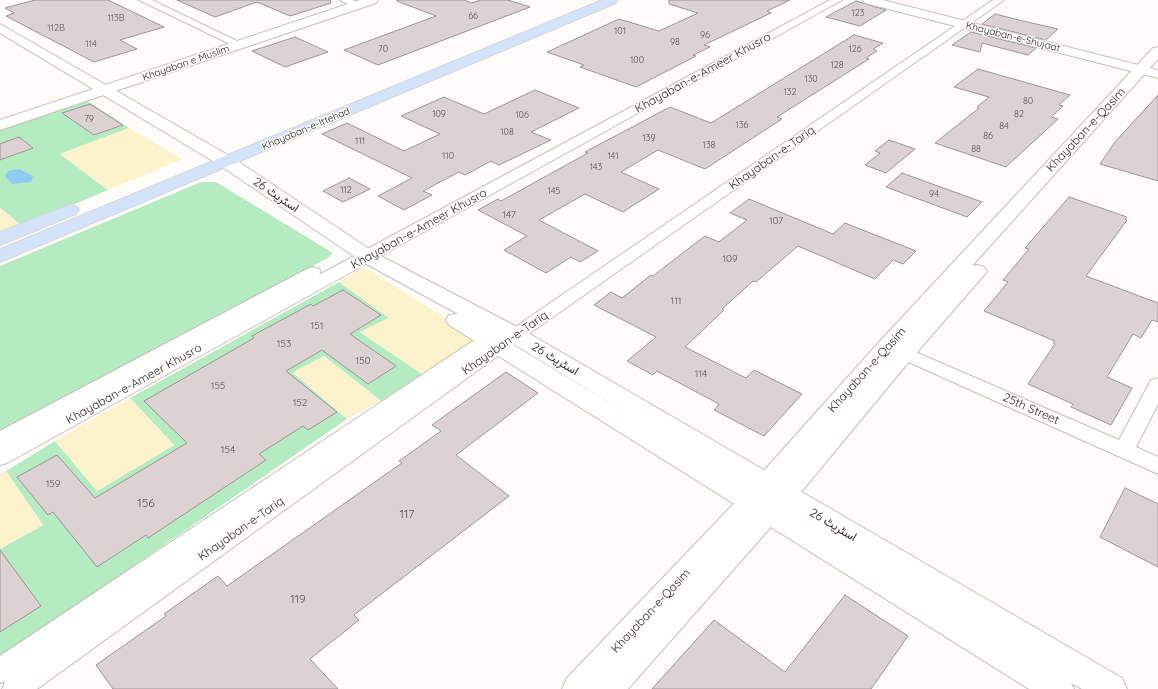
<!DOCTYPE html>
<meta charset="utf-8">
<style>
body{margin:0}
canvas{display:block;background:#fefbf9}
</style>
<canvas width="1158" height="689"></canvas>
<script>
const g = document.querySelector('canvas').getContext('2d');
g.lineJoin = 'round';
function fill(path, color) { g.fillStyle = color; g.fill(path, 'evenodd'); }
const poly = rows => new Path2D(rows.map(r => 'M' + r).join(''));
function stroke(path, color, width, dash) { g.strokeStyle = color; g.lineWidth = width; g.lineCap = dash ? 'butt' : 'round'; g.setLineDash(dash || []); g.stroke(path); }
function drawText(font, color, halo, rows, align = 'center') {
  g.font = font + ' Quicksand,Vazirmatn,sans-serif'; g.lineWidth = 3; g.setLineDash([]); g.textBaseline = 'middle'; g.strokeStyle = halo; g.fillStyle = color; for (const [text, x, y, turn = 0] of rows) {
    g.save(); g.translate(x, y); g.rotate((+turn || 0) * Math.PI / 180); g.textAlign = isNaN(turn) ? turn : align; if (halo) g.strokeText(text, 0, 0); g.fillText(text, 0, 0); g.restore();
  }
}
const green = poly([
 [86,100,129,128,60,154,108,190,22,226,0,208,0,129],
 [201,182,216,182,333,253,326,259,0,430,0,266],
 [339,282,389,318,360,332,422,374,381,401,324,356,293,373,347,419,0,658,0,549,43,525,6,471,55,441,97,491,174,445,130,398]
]);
const sand = poly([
 [129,128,182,159,108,190,60,154],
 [0,208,22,226,0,234],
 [364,267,480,340,422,374,360,332,389,318,339,282],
 [324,356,381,401,347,419,293,372],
 [130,398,174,445,97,491,55,441],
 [6,471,43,525,0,549,0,474]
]);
const water = poly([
 [19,169,33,176,31,182,12,184,5,176,8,171]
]);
const building = poly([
 [35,0,108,0,164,27,120,40,137,49,94,62,6,16,14,13,5,8,35,0],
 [177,0,330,0,331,3,290,16,257,2,215,17,177,0],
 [397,0,464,0,472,3,481,0,508,0,530,7,378,65,344,50,436,16,397,1,397,0],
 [669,0,790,0,767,11,771,13,704,45,710,47,693,55,696,56,636,87,580,67,584,65,547,52,619,19,659,31,698,13,669,4,669,0],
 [856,1,886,10,860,26,826,17,856,1],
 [995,14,1019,20,1058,29,1046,40,982,24,995,14],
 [971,32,1036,48,1028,55,982,43,980,52,952,45,971,32],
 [854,35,883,43,873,49,877,51,866,58,869,59,777,117,782,119,705,169,658,150,621,172,659,189,623,212,585,194,539,220,598,251,580,262,571,257,546,273,504,250,527,236,478,210,498,199,501,201,588,153,585,152,670,107,711,123,854,35],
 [295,37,328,52,285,67,252,51,295,37],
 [978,69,1070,95,1059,105,1063,106,1051,117,1058,119,1006,167,935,143,979,108,977,107,989,97,954,87,978,69],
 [535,90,579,108,531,132,551,140,499,165,491,161,465,175,459,172,423,191,432,195,404,210,378,196,412,178,322,134,347,123,404,151,440,134,401,116,444,97,484,114,535,90],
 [1158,95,1158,181,1100,164,1115,142,1158,95],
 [90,104,123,125,94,135,62,113,90,104],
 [19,137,33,148,0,160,0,144,19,137],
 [889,140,915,149,886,173,865,165,880,153,875,151,889,140],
 [902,173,982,202,967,217,886,187,902,173],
 [349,178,370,189,343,202,323,191,349,178],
 [1069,197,1127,217,1125,219,1127,220,1086,276,1158,303,1158,322,1152,320,1141,338,1133,334,1107,377,1132,388,1111,425,1071,407,1073,404,1028,384,1055,344,1053,343,1055,341,984,311,1008,282,1003,280,1029,249,1025,248,1069,197],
 [749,199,833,234,845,223,916,251,903,264,893,260,875,279,798,246,756,282,753,281,722,309,724,310,685,347,746,378,754,370,802,394,764,436,714,410,719,404,657,371,653,375,627,361,656,337,594,305,611,292,622,298,651,275,653,276,705,236,719,242,747,220,730,213,749,199],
 [343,290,381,315,350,334,396,366,368,384,322,350,286,371,337,412,308,430,303,426,259,454,266,460,148,538,146,535,97,567,53,512,48,515,17,477,57,455,95,498,187,443,144,401,254,338,252,336,311,304,313,306,343,290],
 [506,372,538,393,456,455,509,496,354,615,359,620,310,659,338,689,113,689,96,665,166,616,164,614,218,576,227,586,402,463,399,461,441,431,432,425,506,372],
 [1125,488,1158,504,1158,567,1100,537,1125,488],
 [0,550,41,606,0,632,0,550],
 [845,595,908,636,871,689,652,689,714,620,785,672,845,595]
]);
const minor = poly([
 [139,0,152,0,239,42,234,45,230,44,139,0],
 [340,0,353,0,357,3,352,6,340,0],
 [830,0,842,0,7,463,0,465,0,431,307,269,313,267,319,269,321,272,319,275,291,290,830,0],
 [993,0,1004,0,506,350,37,689,2,689,5,681,0,683,0,656,491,329,497,327,503,329,505,334,993,0],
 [890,341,1119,440,1151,380,1158,378,1158,404,1136,447,1158,457,1158,474,884,351,881,347,884,343,890,341]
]);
const tertiary = poly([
 [360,0,378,0,376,3,0,130,0,120,360,0],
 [1158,47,1158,59,972,266,977,265,984,267,987,271,984,275,912,358,792,503,628,689,562,689,567,678,743,494,880,341,1153,48,1158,47]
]);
const secondary = poly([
 [863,0,883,0,1158,70,1158,78,865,3,863,0],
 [0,24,233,158,375,253,523,330,1122,678,1127,689,1082,689,1071,683,1074,689,1029,689,449,325,446,320,449,315,458,314,361,261,221,166,0,33,0,24],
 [492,332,507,340,630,415,492,332]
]);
const primary = poly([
 [602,0,618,0,616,3,0,262,0,249,602,0],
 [70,205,76,206,79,210,76,214,0,245,0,232,70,205]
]);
const farNumbernames = [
 ["123",858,13],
 ["66",473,16],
 ["113B",116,18],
 ["112B",56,28],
 ["101",620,31],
 ["96",705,35],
 ["98",675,42],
 ["114",91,44],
 ["70",383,49],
 ["126",855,49],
 ["100",637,60],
 ["128",837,65],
 ["130",811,79],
 ["132",790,92],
 ["80",1028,101],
 ["109",439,114],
 ["82",1019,114],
 ["106",522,115],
 ["79",89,119],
 ["136",742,125],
 ["84",1004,126],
 ["108",507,132],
 ["86",988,136],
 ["139",649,138],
 ["111",360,141],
 ["138",709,145],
 ["88",976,149],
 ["110",448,156],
 ["141",613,156],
 ["143",596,167],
 ["112",346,190],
 ["145",554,191],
 ["94",934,194]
];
const farStreetnames = [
 ["Khayaban-e-Shujaat",1013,37,14],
 ["Khayaban e Muslim",186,63,-19],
 ["Khayaban-e-Ittehad",306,129,-23]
];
const numberNames = [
 ["147",509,215],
 ["107",776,221],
 ["109",730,259],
 ["111",676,301],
 ["151",317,326],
 ["153",284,344],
 ["150",363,361],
 ["114",701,374],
 ["155",218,386],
 ["152",300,403],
 ["154",228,450],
 ["159",53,484]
];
const streetNames = [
 ["Khayaban-e-Ameer Khusro",703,73,-29],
 ["Khayaban-e-Qasim",1086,130,-47],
 ["Khayaban-e-Tariq",772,158,-35],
 ["اسٹریٹ 26",276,195,34],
 ["Khayaban-e-Ameer Khusro",419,229,-29],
 ["Khayaban-e-Tariq",505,343,-35],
 ["اسٹریٹ 26",555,359,31],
 ["Khayaban-e-Qasim",867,370,-48],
 ["Khayaban-e-Ameer Khusro",134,384,-29],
 ["25th Street",1031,409,24],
 ["اسٹریٹ 26",833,525,31],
 ["Khayaban-e-Tariq",241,529,-35],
 ["Khayaban-e-Qasim",651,611,-47]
];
const nearNumbernames = [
 ["156",146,503],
 ["117",407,514],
 ["119",298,599]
];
fill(green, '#b4ebc1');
fill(sand, '#fcf2cc');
fill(water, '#90cbf3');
fill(building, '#dcd2d2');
stroke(building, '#9d9494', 1);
stroke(minor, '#c7bfbb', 2);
stroke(tertiary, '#c7bfbb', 2);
stroke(secondary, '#c7bfbb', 2);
stroke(primary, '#d9d8d8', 2);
fill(minor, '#fff');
fill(tertiary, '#fff');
fill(secondary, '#fff');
fill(primary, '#d3e3fa');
drawText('9px', '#595352', null, farNumbernames);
drawText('10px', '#2d2928', '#fefbf9', farStreetnames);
drawText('10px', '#595352', null, numberNames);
drawText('12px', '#2d2928', '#fefbf9', streetNames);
drawText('12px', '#595352', null, nearNumbernames);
</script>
